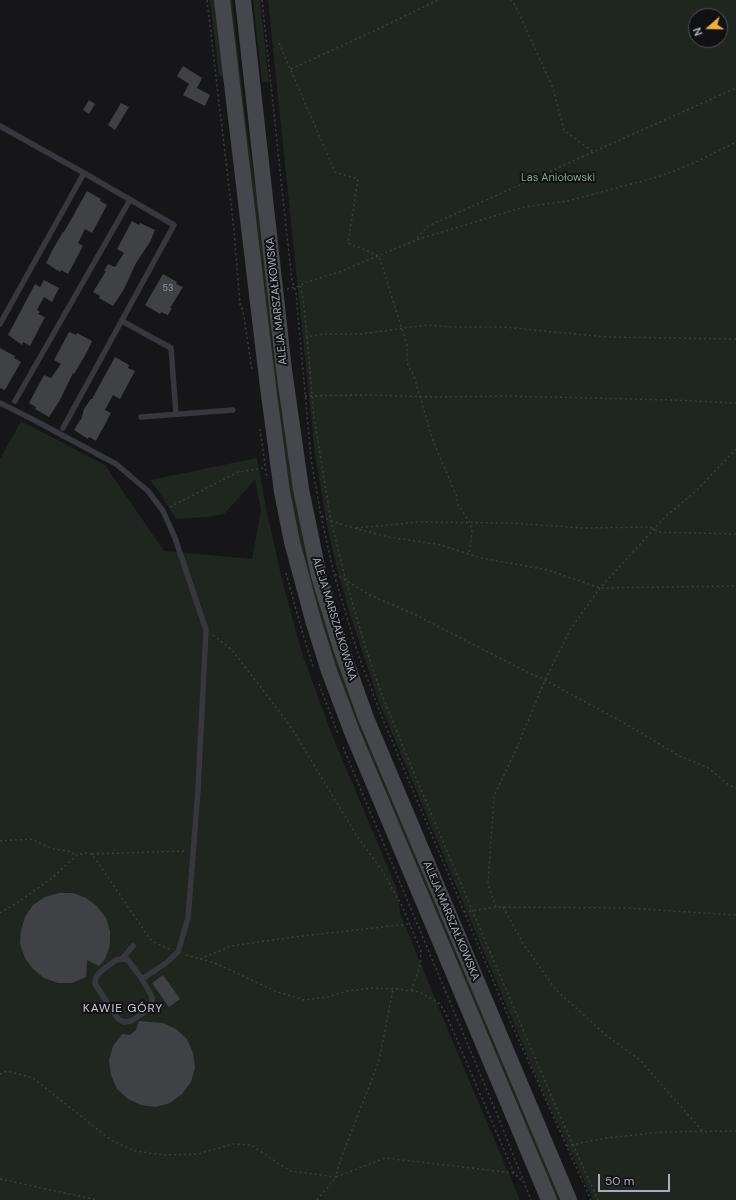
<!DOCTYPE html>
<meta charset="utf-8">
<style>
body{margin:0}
#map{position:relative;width:736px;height:1200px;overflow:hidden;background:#161618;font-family:"DM Sans",sans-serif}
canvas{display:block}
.north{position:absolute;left:688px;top:8px;width:40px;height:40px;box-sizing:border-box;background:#111113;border:1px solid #4d4f55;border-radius:50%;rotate:250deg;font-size:11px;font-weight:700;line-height:16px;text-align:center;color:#a8adb8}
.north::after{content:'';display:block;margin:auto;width:14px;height:18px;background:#f2b134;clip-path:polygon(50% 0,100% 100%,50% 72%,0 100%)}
.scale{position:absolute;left:598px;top:1174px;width:72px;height:18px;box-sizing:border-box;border:2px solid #a8adb8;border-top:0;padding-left:5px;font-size:12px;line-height:14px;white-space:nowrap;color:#a8adb8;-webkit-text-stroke:3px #111113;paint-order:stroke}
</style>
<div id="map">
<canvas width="736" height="1200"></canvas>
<div class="north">N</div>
<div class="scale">50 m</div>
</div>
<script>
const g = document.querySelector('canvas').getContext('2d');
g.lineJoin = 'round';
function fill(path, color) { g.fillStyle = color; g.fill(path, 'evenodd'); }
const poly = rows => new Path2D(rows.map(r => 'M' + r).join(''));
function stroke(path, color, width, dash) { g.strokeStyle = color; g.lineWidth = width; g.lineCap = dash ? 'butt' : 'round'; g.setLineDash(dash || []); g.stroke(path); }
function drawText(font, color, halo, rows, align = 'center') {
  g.font = font + ' "DM Sans",sans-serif'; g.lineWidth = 4; g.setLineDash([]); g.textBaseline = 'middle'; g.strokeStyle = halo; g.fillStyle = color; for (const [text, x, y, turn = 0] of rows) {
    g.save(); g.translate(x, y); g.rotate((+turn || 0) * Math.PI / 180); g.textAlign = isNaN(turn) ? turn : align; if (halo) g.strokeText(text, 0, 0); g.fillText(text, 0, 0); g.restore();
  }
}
const green = poly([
 [210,0,217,0,225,76,219,76],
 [227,0,232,0,246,125,315,579,563,1200,554,1200,331,661,287,491],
 [253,0,260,0,269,82,262,82],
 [268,0,736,0,736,1200,593,1200,537,1079,379,702,347,605,336,565,327,525,315,454],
 [696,16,720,16,720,40,696,40],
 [21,421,105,465,164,551,252,559,261,510,255,480,224,514,207,517,176,519,163,498,150,480,257,458,266,508,282,580,302,653,332,735,397,889,400,913,455,1047,520,1200,0,1200,0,459]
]);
const building = poly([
 [183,66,202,78,197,88,210,95,205,106,183,95,189,84,177,76],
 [89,100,95,104,89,114,83,110],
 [121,103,129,107,115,130,108,125],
 [87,191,101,199,100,201,107,205,92,233,85,229,78,243,83,246,68,274,61,270,60,272,46,263,53,249,63,232,64,232],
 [132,221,139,225,140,223,155,230,150,242,136,263,124,289,113,306,99,298,100,296,93,292,106,271,104,271,108,264,115,267,124,253,117,249],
 [163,274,177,282,176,284,183,287,170,308,172,308,168,315,161,312,160,314,145,305],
 [44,280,59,288,52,302,44,297,37,310,40,312,38,314,45,317,30,346,23,342,22,345,8,335,35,284,40,287],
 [69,332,76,335,77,333,92,341,87,352,74,374,73,373,60,400,49,417,35,409,36,407,29,403,44,375,51,378,61,364,54,360],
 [0,348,15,356,14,358,21,362,5,390,0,388],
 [115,357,129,365,128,368,135,371,120,399,113,395,105,410,111,413,96,441,89,437,88,439,74,430,80,420,81,420,84,409,91,399,92,399],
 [59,893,73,893,86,898,97,906,106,918,110,931,110,946,105,959,99,966,87,960,86,977,72,983,58,983,44,978,33,969,25,958,20,944,21,930,25,917,33,905,45,897],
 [163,975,180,999,169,1007,152,983],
 [139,1021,163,1023,176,1029,187,1039,193,1053,195,1068,191,1082,182,1094,170,1103,156,1107,141,1105,128,1099,117,1089,111,1075,109,1060,113,1046,122,1034,130,1035,136,1030]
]);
const path = poly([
 [207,0,234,230,240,304,243,311,252,370],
 [262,0,286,227,292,280,296,293,311,458,321,516,334,574,358,654,382,717,512,1025,591,1200],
 [510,0,515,5,553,88,564,130,593,152],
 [279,43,335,172,358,179,348,243,379,256,407,345,407,363,414,376,433,441,457,497,457,503,470,523,472,532,469,554],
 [291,69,374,31,438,0],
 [417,238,428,226,736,88],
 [300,286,303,297,307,337,323,334,361,334,427,325,452,327,503,327,606,337,736,339],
 [287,289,300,286,304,283,342,271,416,240,524,207,568,201,661,176,696,162,736,142],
 [307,337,314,417,331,521,346,581,365,646,380,690,413,771,556,1107,598,1200],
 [305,396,371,395,435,397,504,396,673,400,736,403],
 [260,429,267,479],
 [170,507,238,472,264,468],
 [322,516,331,521,354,528,388,537,441,545,481,558,548,570,600,588,736,586],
 [356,528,419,522,511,523,583,528,650,527,659,532,736,534],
 [286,573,300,624,313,667],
 [335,574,370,595,418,616,525,671,545,680,626,724,681,757,707,767,729,785,736,788],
 [213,635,232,650,289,724,357,836,383,872,402,906,421,951,420,966,411,991],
 [319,684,338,734],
 [343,747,497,1114,531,1200],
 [0,841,30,839,54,849,68,851,77,855],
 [92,854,186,851],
 [496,907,488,884,494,796,515,752,545,680,570,630,600,588,665,517,696,491,736,449],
 [503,907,524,945,556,990,607,1036,640,1060,703,1132],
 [464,912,496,907,626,908,736,915],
 [0,913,17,903,52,878,77,855,85,853,92,854,150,939,156,943,171,950],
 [186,955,215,963,275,991,304,1000,328,997,347,991,373,988,398,989,419,992,438,1002,445,1012,514,1173,522,1181],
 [200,959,231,946,294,937,409,924],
 [0,1074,7,1071,33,1078,111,1140,135,1151,165,1155,198,1154,233,1144,251,1145,290,1171,336,1177,340,1161,379,1061,393,989],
 [566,1146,606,1138,662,1132,736,1131],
 [0,1179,97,1200],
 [317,1200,336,1177,385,1158,514,1173]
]);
const lane = poly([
 [0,126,84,173,0,324],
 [122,321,171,348,176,414],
 [15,401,130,200],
 [0,403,34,420,116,464,148,491,163,511,175,538,206,630,198,790,188,918,178,952,166,963,142,979,128,960,122,959,116,960,100,972,96,977,95,984,118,1019,124,1022,131,1021,148,1010,152,1004,152,997,142,979],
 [141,417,233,410],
 [63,428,174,225,84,173],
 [122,959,133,946]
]);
const secondary = poly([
 [222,0,268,387,282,492,292,542,313,620,329,671,352,732,549,1200],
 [243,0,284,370,301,489,319,576,341,648,366,718,569,1200]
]);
const numberNames = [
 ["53",168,289]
];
const parkNames = [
 ["Las Aniołowski",558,178]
];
const streetNames = [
 ["ALEJA MARSZAŁKOWSKA",277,301,-96],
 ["ALEJA MARSZAŁKOWSKA",334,619,73],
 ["ALEJA MARSZAŁKOWSKA",451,921,67]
];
const neighbourhoodNames = [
 ["KAWIE GÓRY",123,1009]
];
fill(green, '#1e261f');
fill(building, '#404145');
stroke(path, '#3d3f44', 1.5, [2, 3]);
stroke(lane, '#37383d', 5.5);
stroke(secondary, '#45474d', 16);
drawText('9px', '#8e929b', null, numberNames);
drawText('11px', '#7fa381', '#111113', parkNames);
drawText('11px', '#a8adb8', '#111113', streetNames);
g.letterSpacing = '1px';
drawText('12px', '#c9ccd4', '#111113', neighbourhoodNames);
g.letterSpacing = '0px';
</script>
